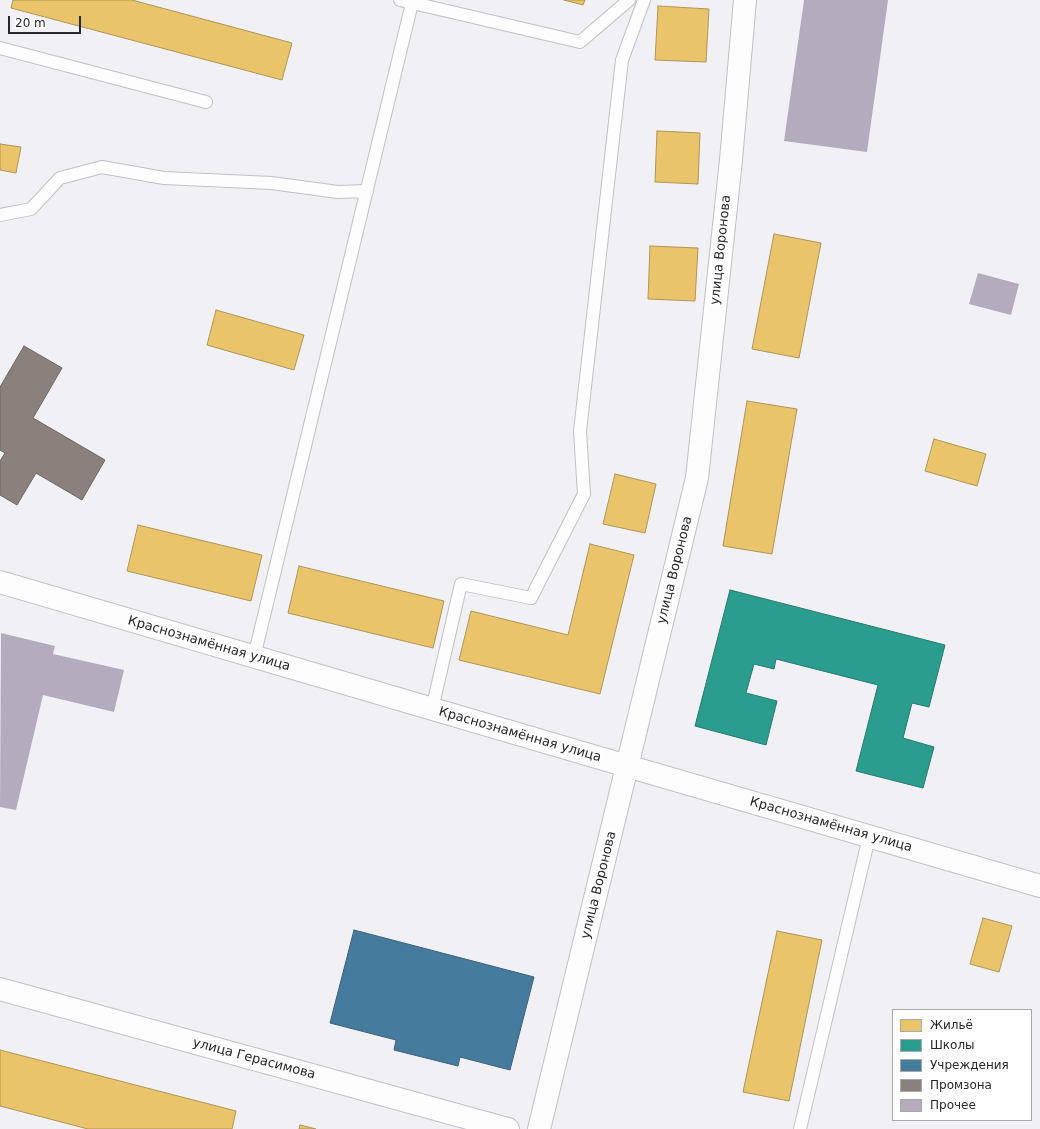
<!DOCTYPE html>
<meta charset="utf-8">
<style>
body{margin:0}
#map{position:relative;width:1040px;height:1129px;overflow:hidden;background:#f1f0f5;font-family:"DejaVu Sans",sans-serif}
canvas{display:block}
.legend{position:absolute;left:892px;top:1009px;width:140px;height:112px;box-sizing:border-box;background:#fff;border:1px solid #a9a8aa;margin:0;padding:5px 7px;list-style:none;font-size:12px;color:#27262a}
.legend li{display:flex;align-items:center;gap:8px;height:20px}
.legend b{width:20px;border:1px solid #a9a8aa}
.scale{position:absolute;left:8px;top:16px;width:73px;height:18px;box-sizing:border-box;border:2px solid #27262a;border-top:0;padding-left:5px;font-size:12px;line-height:14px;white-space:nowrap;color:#27262a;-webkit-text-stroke:3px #fff;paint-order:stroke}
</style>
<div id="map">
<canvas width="1040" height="1129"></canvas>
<ul class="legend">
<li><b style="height:11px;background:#e9c46a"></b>Жильё</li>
<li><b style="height:11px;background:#2a9d8f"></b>Школы</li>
<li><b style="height:11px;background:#457b9d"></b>Учреждения</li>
<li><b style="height:11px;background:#8a817c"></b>Промзона</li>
<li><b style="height:11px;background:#b3acbd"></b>Прочее</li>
</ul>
<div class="scale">20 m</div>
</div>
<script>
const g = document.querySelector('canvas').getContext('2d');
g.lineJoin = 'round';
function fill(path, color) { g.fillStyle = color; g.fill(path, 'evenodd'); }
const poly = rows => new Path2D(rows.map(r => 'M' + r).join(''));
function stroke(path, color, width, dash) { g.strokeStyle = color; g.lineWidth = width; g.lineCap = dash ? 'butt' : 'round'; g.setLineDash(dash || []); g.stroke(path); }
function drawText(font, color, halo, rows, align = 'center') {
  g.font = font + ' "DejaVu Sans",sans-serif'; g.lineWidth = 4; g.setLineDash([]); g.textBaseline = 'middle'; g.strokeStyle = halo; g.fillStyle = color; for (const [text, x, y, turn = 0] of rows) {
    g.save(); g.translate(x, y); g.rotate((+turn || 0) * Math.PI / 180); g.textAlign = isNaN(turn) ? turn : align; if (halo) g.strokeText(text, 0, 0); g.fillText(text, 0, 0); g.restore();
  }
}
const homes = poly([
 [13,0,132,0,292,43,282,80,11,8,13,0],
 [564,0,585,0,583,5,564,0],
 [658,6,709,9,706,62,655,60,658,6],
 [657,131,700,133,698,184,655,182,657,131],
 [0,144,21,147,16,173,0,170,0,144],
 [774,234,821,243,799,358,752,349,774,234],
 [650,246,698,248,695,301,648,299,650,246],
 [216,310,304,335,294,370,207,345,216,310],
 [747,401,797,409,772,554,723,546,747,401],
 [934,439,986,454,977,486,925,471,934,439],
 [615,474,656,484,645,533,603,524,615,474],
 [138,525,262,555,251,601,127,571,138,525],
 [590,544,634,555,600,694,459,660,471,611,568,635,590,544],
 [299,566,444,601,433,648,288,613,299,566],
 [983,918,1012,926,999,972,970,964,983,918],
 [777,931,822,940,789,1101,743,1092,777,931],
 [0,1050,236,1111,232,1129,88,1129,0,1106,0,1050],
 [300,1125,316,1129,299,1129,300,1125]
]);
const schools = poly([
 [730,590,945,645,929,707,912,703,903,738,934,747,923,788,856,771,878,685,776,659,774,669,754,664,746,693,777,701,766,745,695,726,730,590]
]);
const public = poly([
 [354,930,534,977,510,1070,460,1057,458,1066,394,1050,396,1040,330,1023,354,930]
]);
const industry = poly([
 [24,346,62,368,33,418,105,460,82,500,36,473,17,505,0,495,0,461,5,453,0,450,0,387,24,346]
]);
const building = poly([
 [804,0,888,0,867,152,784,141],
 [978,273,1019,284,1011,315,969,304],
 [1,633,55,646,53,654,124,670,114,712,43,695,16,810,0,807]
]);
const service = poly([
 [400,0,580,42,629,0],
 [0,48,206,102],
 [0,215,31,209,60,178,102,167,164,178,271,183,338,192,367,191],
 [254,657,412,3],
 [432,709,461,584,531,598,584,494,580,431,622,60,644,0],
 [800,1129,869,837]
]);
const minor = poly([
 [0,582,627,766,1040,886],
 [0,989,508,1129],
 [539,1129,697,478,731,160,745,0]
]);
const streetNames = [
 ["улица Воронова",721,250,-84],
 ["улица Воронова",675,570,-76],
 ["Краснознамённая улица",209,644,16],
 ["Краснознамённая улица",520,735,16],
 ["Краснознамённая улица",831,825,16],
 ["улица Воронова",599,885,-76],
 ["улица Герасимова",254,1059,15]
];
fill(homes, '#e9c46a');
stroke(homes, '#af9557', 1);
fill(schools, '#2a9d8f');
stroke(schools, '#297971', 1);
fill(public, '#457b9d');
stroke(public, '#3c627a', 1);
fill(industry, '#8a817c');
stroke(industry, '#6c6663', 1);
fill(building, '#b3acbd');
stroke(service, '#c1c0c4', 14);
stroke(minor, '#c1c0c4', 24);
stroke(service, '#fdfdfe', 12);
stroke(minor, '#fdfdfe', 22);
drawText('13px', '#27262a', '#fff', streetNames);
</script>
